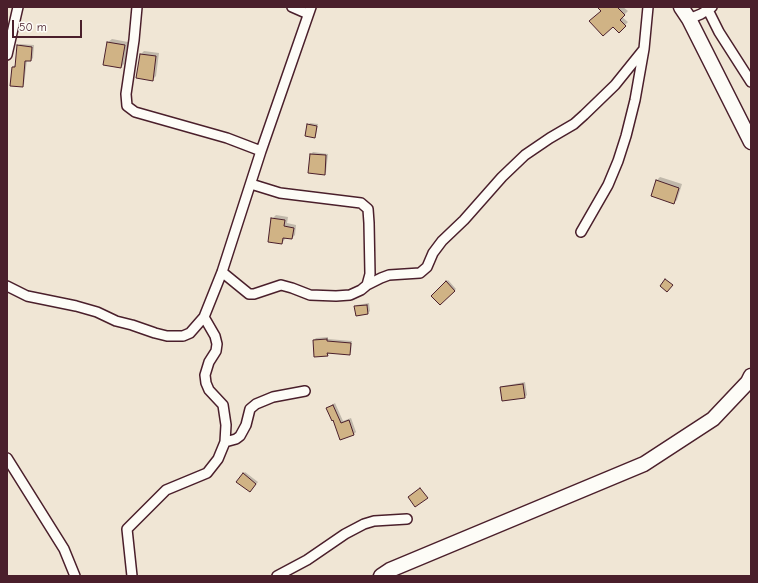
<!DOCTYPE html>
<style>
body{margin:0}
#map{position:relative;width:758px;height:583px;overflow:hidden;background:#f0e6d5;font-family:"Comic Neue",sans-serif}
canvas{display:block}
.frame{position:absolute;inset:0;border:8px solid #4a1f2b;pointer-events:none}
.scale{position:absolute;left:12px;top:20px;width:70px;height:18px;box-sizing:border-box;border:2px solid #4a1f2b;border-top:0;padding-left:5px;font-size:12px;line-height:14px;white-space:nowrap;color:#4a1f2b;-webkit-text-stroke:3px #fdfcf7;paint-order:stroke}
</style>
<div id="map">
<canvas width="758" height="583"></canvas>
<div class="frame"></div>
<div class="scale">50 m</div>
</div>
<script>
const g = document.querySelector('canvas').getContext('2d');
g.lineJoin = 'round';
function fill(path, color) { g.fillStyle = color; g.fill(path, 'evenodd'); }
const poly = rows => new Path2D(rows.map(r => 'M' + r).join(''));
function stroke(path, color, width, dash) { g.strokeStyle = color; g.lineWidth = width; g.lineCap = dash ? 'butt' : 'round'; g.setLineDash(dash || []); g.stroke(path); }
const shadow = poly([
 [599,7,623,7,628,11,622,17,628,22,619,31],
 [112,39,128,42,124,64,121,67,108,42],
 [20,44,34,45,33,58,31,60,27,60,24,84,22,86,12,67,15,65,17,66,18,46],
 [144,51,159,53,156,76,153,79,141,54],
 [310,123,318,124,316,135,314,137,308,125],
 [313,152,328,154,326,172,324,174,311,154],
 [660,177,682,184,677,200,673,203,657,180],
 [276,215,288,217,287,223,296,225,295,235,292,238,285,237,285,239,282,243,272,219],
 [448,280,456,289,440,304,432,296],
 [369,303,370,311,368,313,355,307,357,305],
 [328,337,328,339,352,341,351,352,349,354,330,353,327,355,315,356,314,340,316,338],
 [525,382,527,395,525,397,501,388,503,386],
 [335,403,343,421,351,418,356,432,354,434,334,419,327,408],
 [245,472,258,482,252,489,243,474]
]);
const building = poly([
 [597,7,617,7,625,15,620,20,626,26,619,33,613,27,603,36,589,21,601,11,597,7],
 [107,42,125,45,121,68,103,65,107,42],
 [17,45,32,47,31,61,25,61,23,87,10,86,12,67,15,67,17,45],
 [140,54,156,56,153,81,136,78,140,54],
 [307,124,317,126,315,138,305,136,307,124],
 [310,154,326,155,325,175,308,173,310,154],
 [656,180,679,188,674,204,651,196,656,180],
 [271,218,285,220,284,226,294,228,292,239,283,238,282,244,268,242,271,218],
 [665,279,673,285,667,292,660,286,665,279],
 [446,281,455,291,440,305,431,296,446,281],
 [367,305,368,314,356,316,354,306,367,305],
 [327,339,327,341,351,343,350,355,327,353,328,356,314,357,313,340,327,339],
 [523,384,525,398,502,401,500,387,523,384],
 [333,405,341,423,349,420,354,435,340,440,333,420,332,421,326,408,333,405],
 [243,473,256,484,250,492,236,482,243,473],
 [420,488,428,498,415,507,408,497,420,488]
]);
const minor = poly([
 [137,7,134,40,126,94,127,106,135,112,227,138,261,151],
 [292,7,308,14],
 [708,10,719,32,751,82],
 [689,19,701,14,712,7],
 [7,55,18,7],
 [581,232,608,185,618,161,626,136,635,100,644,49,648,7],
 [222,272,249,294,254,294,281,285,292,288,310,295,336,296,350,295,361,290,367,285,370,274,369,223,368,209,361,203,280,193,251,184],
 [367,285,381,278,389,275,420,273,427,267,433,253,442,241,464,220,502,177,525,155,550,138,574,124,584,115,615,85,644,49],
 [7,286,27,296,76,306,97,312,116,321,132,325,155,333,167,336,183,336,190,333,204,317],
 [225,442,236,439,240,436,246,425,250,409,256,404,273,397,305,391],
 [7,458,64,549,75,576],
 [132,576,127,529,166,490,207,473,218,459,225,442,226,425,223,405,209,390,206,383,205,375,209,362,216,351,217,344,215,336,204,317,222,272,261,151,311,7],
 [277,576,307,560,345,534,364,524,374,521,407,519]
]);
const highway = poly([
 [681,7,689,19,751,142],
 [381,576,390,570,644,464,713,419,748,382,751,376]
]);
fill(shadow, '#0003');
fill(building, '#d0b385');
stroke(building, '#4a1f2b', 1);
stroke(minor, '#4a1f2b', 12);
stroke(highway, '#4a1f2b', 17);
stroke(minor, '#fdfcf7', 9);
stroke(highway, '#fdfcf7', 14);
</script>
